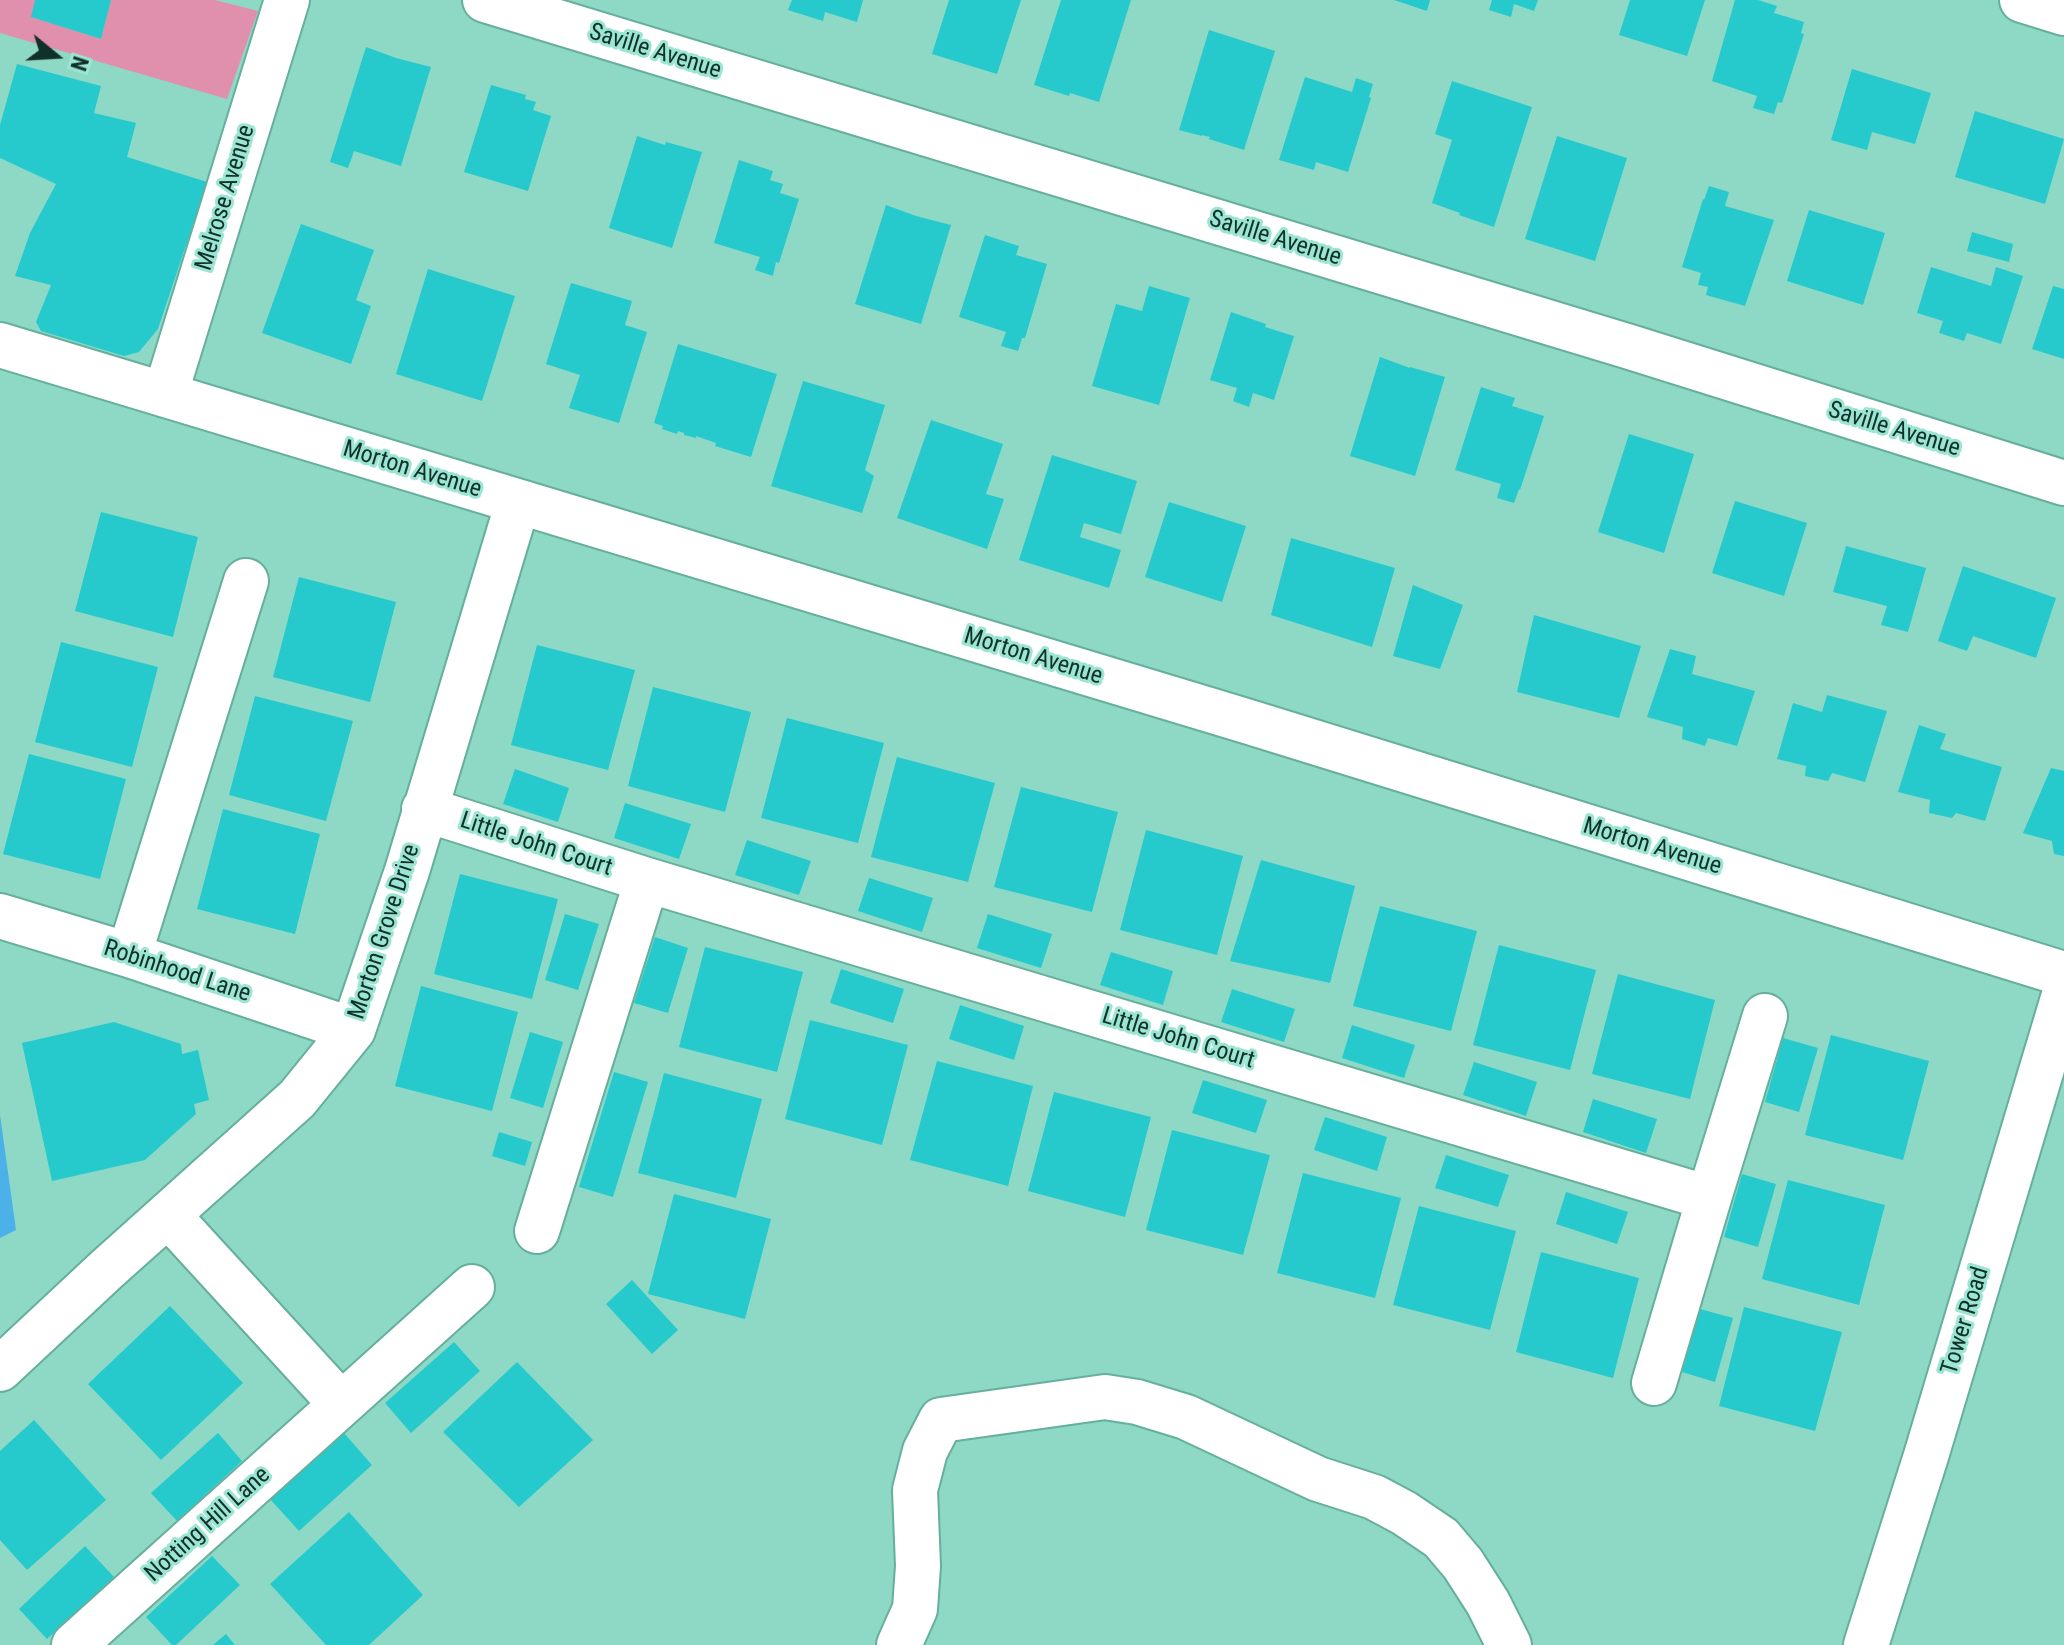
<!DOCTYPE html>
<style>
body{margin:0}
#map{position:relative;width:2064px;height:1645px;overflow:hidden;background:#8ed8c6;font-family:"Roboto Condensed",sans-serif}
canvas{display:block}
.north{position:absolute;left:16px;top:16px;width:80px;height:80px;-webkit-text-stroke:6px #9be5d3;paint-order:stroke;rotate:108deg;font-size:22px;font-weight:700;line-height:32px;text-align:center;color:#113029}
.north::after{content:'';display:block;margin:auto;width:28px;height:36px;background:#113029;clip-path:polygon(50% 0,100% 100%,50% 72%,0 100%)}
</style>
<div id="map">
<canvas width="2064" height="1645"></canvas>
<div class="north">N</div>
</div>
<script>
const g = document.querySelector('canvas').getContext('2d');
g.lineJoin = 'round';
function fill(path, color) { g.fillStyle = color; g.fill(path, 'evenodd'); }
const poly = rows => new Path2D(rows.map(r => 'M' + r).join(''));
function stroke(path, color, width, dash) { g.strokeStyle = color; g.lineWidth = width; g.lineCap = dash ? 'butt' : 'round'; g.setLineDash(dash || []); g.stroke(path); }
function drawText(font, color, halo, rows, align = 'center') {
  g.font = font + ' "Roboto Condensed",sans-serif'; g.lineWidth = 6; g.setLineDash([]); g.textBaseline = 'middle'; g.strokeStyle = halo; g.fillStyle = color; for (const [text, x, y, turn = 0] of rows) {
    g.save(); g.translate(x, y); g.rotate((+turn || 0) * Math.PI / 180); g.textAlign = isNaN(turn) ? turn : align; if (halo) g.strokeText(text, 0, 0); g.fillText(text, 0, 0); g.restore();
  }
}
const green = poly([
 [0,0,35,0,32,17,101,39,111,0,215,0,258,11,227,99,0,33]
]);
const water = poly([
 [0,1115,16,1230,0,1238]
]);
const building = poly([
 [35,0,111,0,101,39,31,17],
 [792,0,863,0,857,22,825,12,823,21,788,10],
 [949,0,1021,0,997,74,932,54],
 [1061,0,1131,0,1099,102,1070,93,1069,96,1034,85],
 [1394,0,1430,0,1427,11],
 [1492,0,1538,0,1534,11,1514,4,1511,17,1489,10],
 [1630,0,1705,0,1687,56,1619,35],
 [1735,0,1758,0,1777,6,1774,13,1804,22,1801,33,1804,34,1782,103,1778,102,1774,114,1753,108,1757,96,1712,81],
 [1209,30,1275,51,1244,150,1209,139,1210,137,1202,135,1202,136,1179,130],
 [366,47,396,58,431,67,401,166,354,151,348,168,330,162],
 [17,64,101,86,94,113,136,123,127,157,207,182,158,329,139,352,124,356,41,331,36,322,51,285,15,276,30,233,56,184,0,158,0,125],
 [1852,69,1931,93,1915,144,1872,132,1867,150,1831,140],
 [1305,77,1352,92,1356,78,1373,84,1369,97,1371,98,1348,172,1316,162,1314,170,1279,160],
 [1452,81,1532,107,1494,227,1459,215,1460,213,1432,203,1452,140,1435,134],
 [491,85,526,95,525,99,536,102,533,110,551,116,528,191,464,172],
 [1975,111,2064,139,2045,204,1955,177],
 [637,136,665,145,666,142,702,152,672,248,609,228],
 [1557,136,1627,158,1595,261,1525,239],
 [739,160,773,171,770,180,783,184,780,193,799,199,779,263,776,262,773,276,755,270,760,257,714,243],
 [1709,186,1729,192,1725,206,1774,220,1745,306,1706,295,1708,287,1698,285,1701,273,1682,267,1703,199,1704,200],
 [886,205,916,216,951,225,921,324,855,304],
 [1809,210,1885,233,1863,305,1787,281],
 [301,224,374,250,356,300,371,306,351,364,262,333],
 [1972,232,2013,244,2009,262,1967,251],
 [985,235,1019,246,1016,255,1047,264,1025,338,1022,338,1018,351,1001,346,1006,332,959,317],
 [1931,267,1991,286,1996,267,2023,276,2001,344,1967,333,1964,341,1939,333,1943,321,1917,313],
 [428,269,515,296,482,401,396,374],
 [571,283,632,301,625,325,647,332,619,423,569,408,580,375,546,364],
 [1149,286,1190,298,1159,405,1092,386,1116,304,1142,311],
 [2053,286,2064,289,2064,359,2032,349],
 [1231,312,1266,324,1265,327,1294,336,1274,400,1253,393,1249,407,1233,401,1237,388,1210,380],
 [678,344,777,374,751,457,715,446,716,443,696,436,696,438,684,435,684,433,678,431,677,434,662,429,663,426,654,423],
 [1380,357,1410,368,1410,367,1445,377,1415,476,1350,456],
 [803,381,885,405,865,470,874,476,862,513,771,486],
 [1481,387,1515,398,1512,406,1544,416,1520,490,1519,489,1514,503,1497,498,1501,484,1455,470],
 [931,420,1003,444,986,494,1004,499,987,549,897,518],
 [1629,434,1694,454,1664,553,1598,532],
 [1052,455,1137,481,1121,534,1084,523,1080,537,1121,550,1109,588,1019,560],
 [1735,501,1807,523,1784,596,1712,573],
 [1169,502,1246,526,1222,602,1145,577],
 [101,512,198,537,173,637,75,611],
 [1291,538,1395,568,1372,647,1271,615],
 [1846,546,1926,568,1908,632,1881,625,1887,606,1833,592],
 [1963,566,2056,598,2036,658,1973,636,1967,651,1938,641],
 [299,577,396,602,370,702,273,677],
 [1413,585,1463,605,1440,669,1393,656],
 [1534,615,1641,646,1619,718,1517,692],
 [61,642,158,667,132,767,35,742],
 [537,645,635,670,608,770,511,745],
 [1670,649,1696,656,1692,674,1755,691,1737,746,1708,738,1705,746,1682,739,1683,727,1647,717],
 [653,687,751,712,725,812,628,786],
 [1827,695,1887,711,1865,782,1832,773,1828,781,1805,776,1806,766,1777,759,1793,703,1822,712],
 [255,696,353,721,326,821,229,795],
 [787,718,884,743,858,843,761,818],
 [1919,725,1946,734,1940,749,2002,767,1985,821,1956,813,1952,818,1929,813,1930,800,1898,792],
 [29,754,126,779,100,879,3,854],
 [897,757,995,783,968,882,871,857],
 [2051,768,2064,771,2064,856,2054,854,2052,841,2023,833],
 [515,769,569,788,558,822,503,804],
 [1021,787,1118,812,1092,912,994,887],
 [625,803,691,824,679,859,614,838],
 [223,809,320,834,295,934,197,909],
 [1146,830,1243,856,1217,955,1120,930],
 [747,840,811,861,799,895,735,875],
 [1261,860,1355,886,1330,983,1230,961],
 [460,874,558,899,532,999,434,974],
 [869,878,933,898,922,932,858,911],
 [1380,906,1477,931,1451,1031,1353,1006],
 [565,914,599,924,578,990,545,980],
 [988,914,1052,934,1041,968,977,948],
 [655,937,688,948,668,1013,634,1003],
 [1499,945,1596,970,1570,1070,1473,1045],
 [705,947,803,972,777,1072,679,1047],
 [1111,952,1173,971,1163,1005,1100,985],
 [841,969,904,989,893,1023,830,1003],
 [1618,974,1715,1000,1690,1099,1592,1074],
 [421,986,518,1012,492,1111,395,1086],
 [1232,989,1295,1009,1284,1042,1221,1022],
 [960,1005,1024,1026,1014,1060,949,1039],
 [810,1020,908,1045,882,1145,785,1119],
 [114,1022,181,1044,182,1054,198,1050,209,1100,194,1104,196,1114,145,1160,52,1181,22,1043],
 [1352,1025,1415,1045,1404,1078,1342,1058],
 [530,1032,563,1042,543,1108,510,1098],
 [1831,1035,1929,1061,1903,1160,1805,1135],
 [1783,1038,1818,1048,1799,1112,1765,1102],
 [937,1061,1033,1086,1008,1186,910,1160],
 [1474,1062,1537,1082,1526,1116,1463,1095],
 [614,1072,648,1082,613,1197,579,1187],
 [664,1073,762,1099,736,1198,638,1173],
 [1203,1080,1267,1100,1256,1133,1192,1113],
 [1054,1092,1151,1117,1125,1217,1028,1191],
 [1593,1099,1657,1119,1646,1153,1583,1132],
 [1325,1117,1387,1137,1377,1171,1314,1150],
 [1172,1130,1270,1155,1243,1255,1146,1230],
 [499,1132,532,1142,525,1166,492,1156],
 [1446,1155,1509,1175,1498,1207,1435,1188],
 [1303,1173,1401,1198,1375,1298,1277,1273],
 [1742,1174,1776,1184,1758,1247,1724,1237],
 [1788,1180,1885,1205,1859,1305,1762,1279],
 [1566,1192,1628,1212,1617,1244,1556,1224],
 [674,1194,771,1219,745,1319,648,1294],
 [1419,1206,1516,1231,1490,1330,1393,1305],
 [1541,1252,1639,1278,1613,1378,1516,1352],
 [632,1280,678,1330,652,1354,606,1304],
 [170,1306,243,1383,161,1460,88,1384],
 [1744,1307,1842,1332,1815,1431,1719,1406],
 [1700,1309,1733,1318,1715,1382,1682,1372],
 [454,1342,480,1371,411,1433,385,1403],
 [517,1362,593,1440,519,1507,443,1432],
 [34,1420,106,1500,27,1570,0,1540,0,1451],
 [218,1433,242,1461,177,1521,151,1493],
 [344,1433,372,1465,299,1531,270,1499],
 [349,1512,423,1595,369,1645,326,1645,270,1584],
 [85,1546,114,1577,47,1639,19,1609],
 [212,1556,240,1585,176,1645,172,1645,146,1617],
 [226,1634,235,1645,213,1645]
]);
const minor = poly([
 [485,0,1630,347,2064,483],
 [2022,0,2064,13],
 [0,345,1246,721,2064,974],
 [165,395,287,0],
 [424,809,647,880,1709,1198,1654,1383],
 [0,916,129,955,353,1030],
 [129,955,246,581],
 [1709,1198,1765,1016],
 [168,1215,341,1404],
 [537,1231,647,880],
 [0,1369,106,1270,297,1099,353,1030,407,871,518,502],
 [74,1645,472,1287],
 [899,1645,915,1609,918,1566,915,1490,925,1451,941,1420,1105,1397,1137,1402,1186,1417,1318,1479,1374,1497,1404,1513,1441,1538,1463,1564,1488,1603,1509,1645],
 [1866,1645,1926,1456,2064,995]
]);
const streetNames = [
 ["Saville Avenue",655,52,17],
 ["Melrose Avenue",226,198,-73],
 ["Saville Avenue",1275,239,17],
 ["Saville Avenue",1894,430,17],
 ["Morton Avenue",412,470,17],
 ["Morton Avenue",1033,657,17],
 ["Little John Court",536,845,18],
 ["Morton Avenue",1652,847,17],
 ["Morton Grove Drive",385,932,-72],
 ["Robinhood Lane",177,972,18],
 ["Little John Court",1178,1039,17],
 ["Tower Road",1966,1321,-73],
 ["Notting Hill Lane",208,1525,-42]
];
fill(green, '#e08fac');
fill(water, '#4cb1e9');
fill(building, '#26cacd');
stroke(minor, '#66af9d', 48);
stroke(minor, '#fff', 44);
drawText('24px', '#113029', '#9be5d3', streetNames);
</script>
